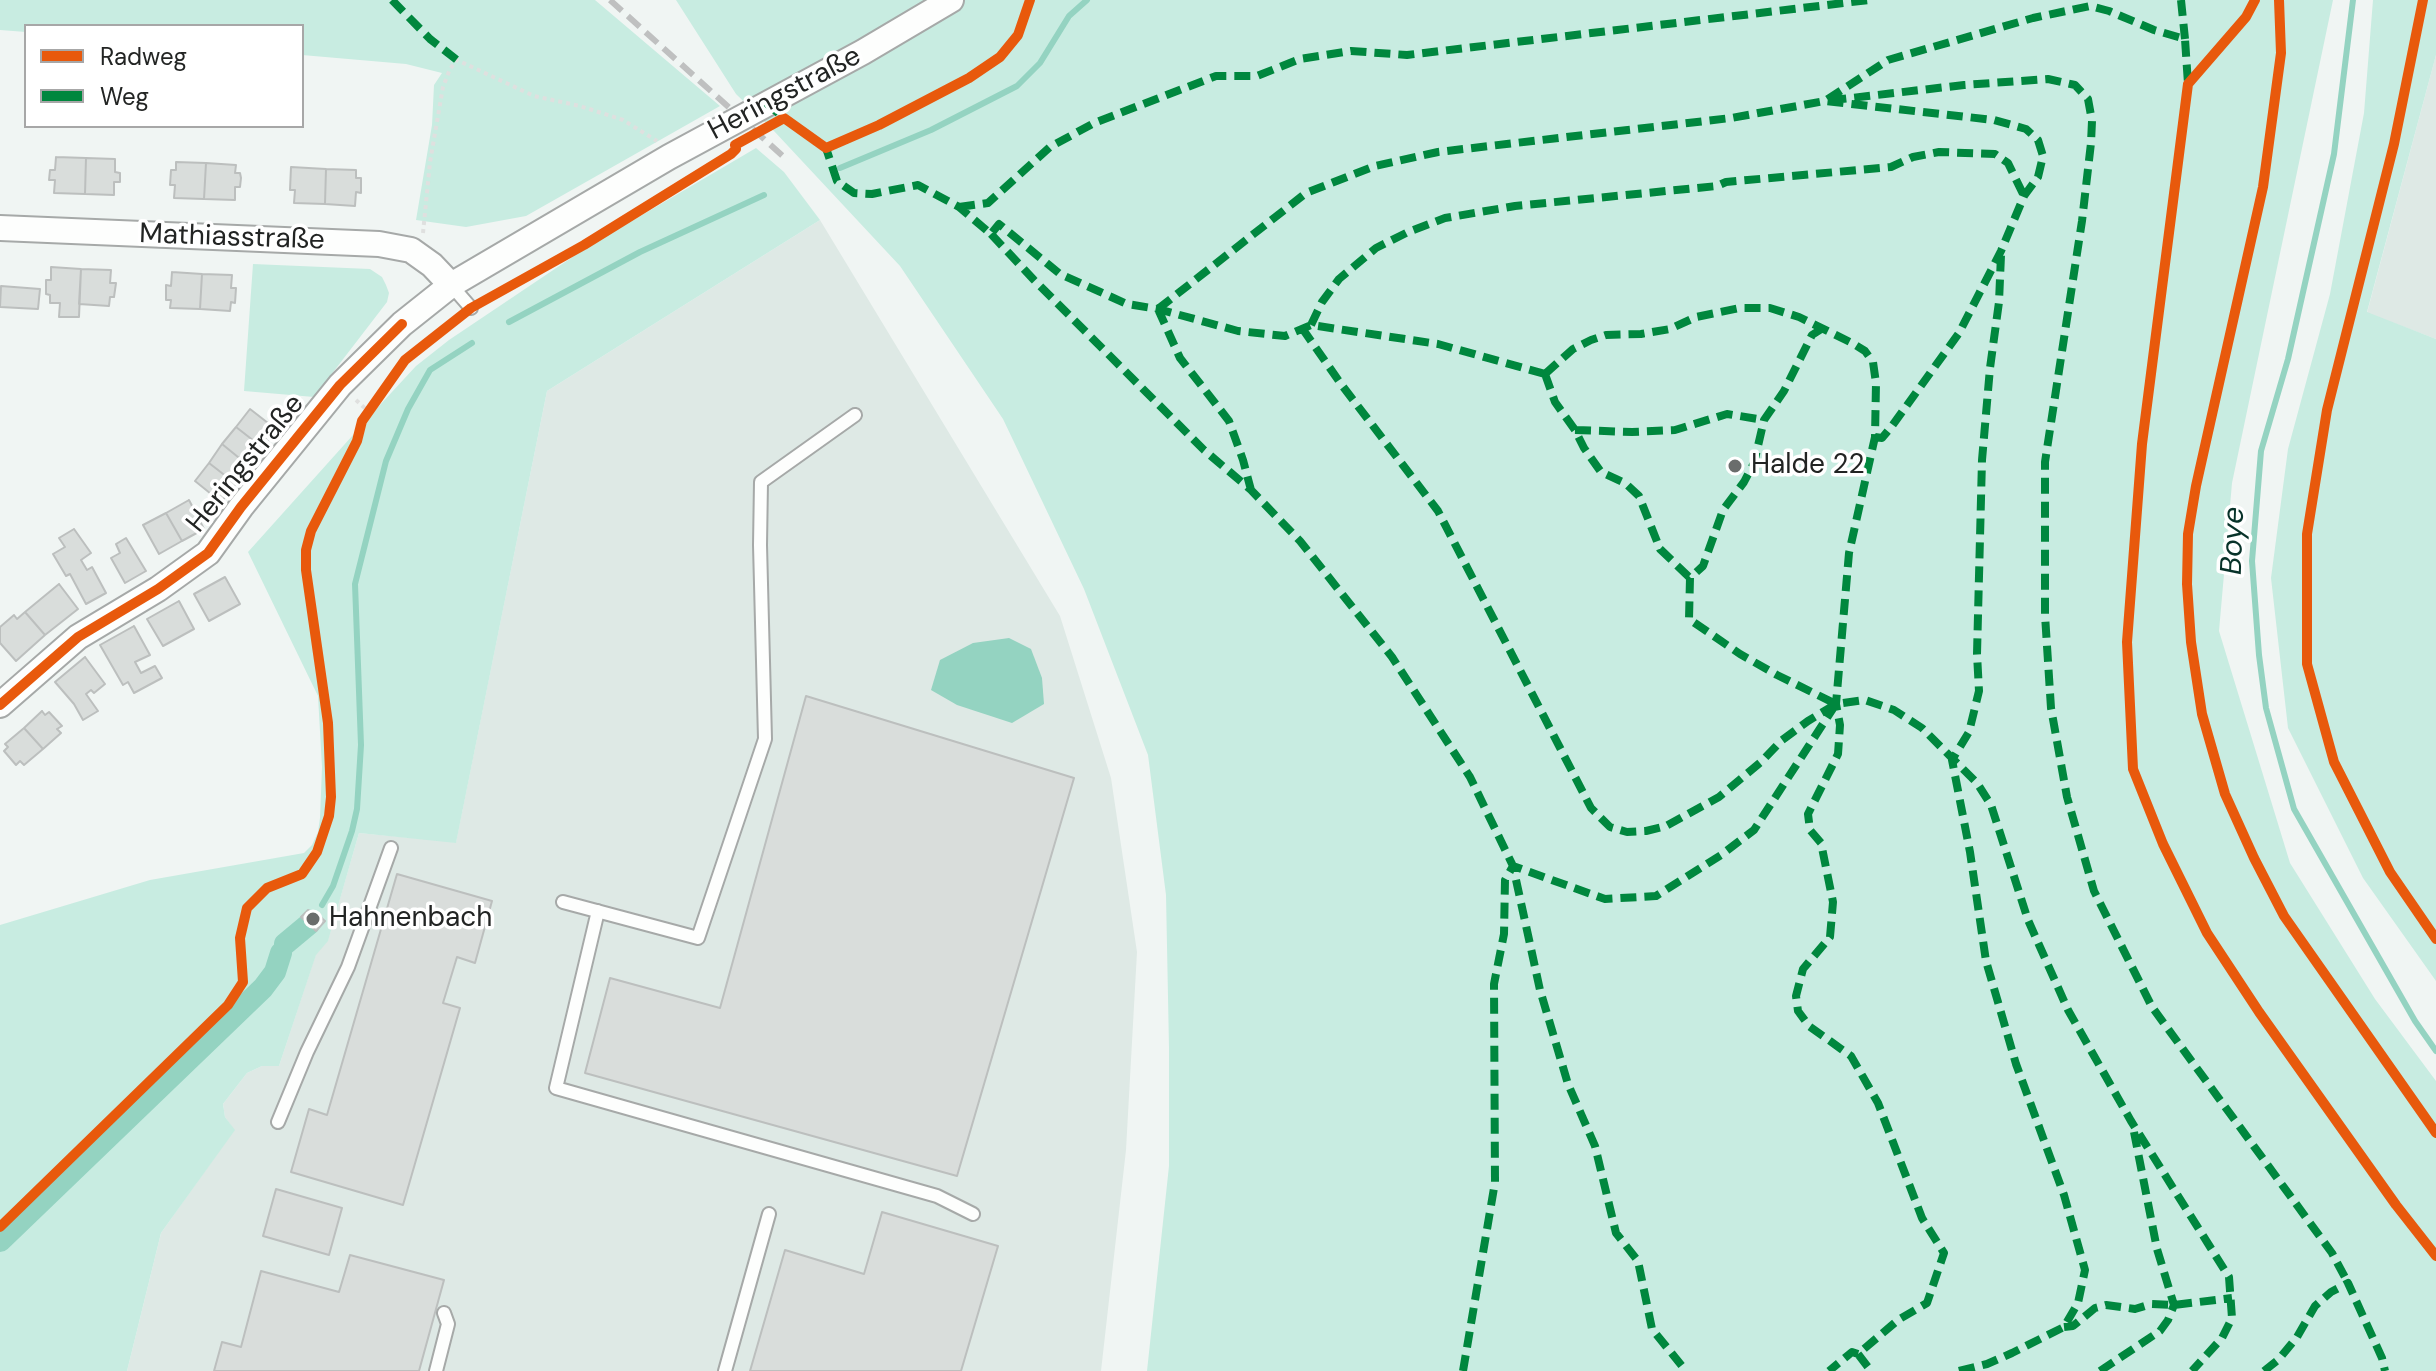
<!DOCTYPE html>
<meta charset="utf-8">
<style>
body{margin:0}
#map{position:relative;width:2436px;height:1371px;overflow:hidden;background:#f0f5f3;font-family:"DM Sans",sans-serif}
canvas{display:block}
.legend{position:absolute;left:24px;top:24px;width:280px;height:104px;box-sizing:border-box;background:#fff;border:2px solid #a7a7a7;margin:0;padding:10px 14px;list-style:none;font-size:24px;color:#222423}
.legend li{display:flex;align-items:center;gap:16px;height:40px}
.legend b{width:40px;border:2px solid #a7a7a7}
</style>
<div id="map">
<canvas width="2436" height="1371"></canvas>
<ul class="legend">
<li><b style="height:10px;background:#e8590c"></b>Radweg</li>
<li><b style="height:10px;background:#00873e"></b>Weg</li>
</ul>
</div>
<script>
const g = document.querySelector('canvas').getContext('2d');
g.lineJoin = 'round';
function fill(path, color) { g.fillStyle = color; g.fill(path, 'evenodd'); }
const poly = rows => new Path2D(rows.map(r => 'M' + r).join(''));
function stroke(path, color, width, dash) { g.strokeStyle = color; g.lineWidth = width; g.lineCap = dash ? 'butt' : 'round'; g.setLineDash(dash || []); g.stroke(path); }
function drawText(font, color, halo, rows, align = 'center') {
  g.font = font + ' "DM Sans",sans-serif'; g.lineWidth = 7; g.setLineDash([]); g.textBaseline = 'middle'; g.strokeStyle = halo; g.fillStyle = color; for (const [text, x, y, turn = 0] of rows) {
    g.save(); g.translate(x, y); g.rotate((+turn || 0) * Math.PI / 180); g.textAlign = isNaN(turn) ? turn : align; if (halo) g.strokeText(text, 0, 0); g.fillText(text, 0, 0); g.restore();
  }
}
const built = poly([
 [2436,55,2436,339,2367,313],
 [820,220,1060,616,1111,778,1137,952,1126,1150,1101,1371,127,1371,161,1233,234,1130,225,1117,223,1104,247,1073,262,1066,279,1066,316,954,328,940,359,833,456,842,547,391]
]);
const green = poly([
 [0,0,595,0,720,106,526,216,466,227,416,220,432,125,434,85,442,73,406,64,302,55,302,26,26,26,26,32,0,30],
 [676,0,2333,0,2232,483,2219,631,2290,863,2375,999,2436,1081,2436,1371,1147,1371,1169,1166,1169,1048,1166,895,1148,755,1084,589,1003,419,900,266,774,131,736,94],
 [2373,0,2436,0,2436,55,2367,312,2436,339,2436,981,2363,878,2288,728,2271,578,2288,449,2330,294,2364,113],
 [756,148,784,172,820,220,547,391,456,843,359,833,328,941,316,955,279,1066,262,1066,247,1073,223,1104,225,1117,235,1130,161,1233,127,1371,0,1371,0,925,150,880,304,853,312,845,318,832,320,818,322,767,318,696,248,552,379,406,416,366,449,340,586,248],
 [253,264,370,269,382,277,386,285,389,293,387,302,314,397,244,391]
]);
const water = poly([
 [1009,638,1031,649,1042,678,1044,704,1012,723,957,705,931,690,940,660,973,643]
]);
const stream = poly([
 [2353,0,2334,154,2288,359,2261,451,2252,561,2259,655,2266,708,2294,809,2415,1021,2436,1051],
 [840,168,931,130,1017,86,1040,63,1069,16,1087,0],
 [509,322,640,252,764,195],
 [322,905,333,886,352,831,357,809,361,745,355,584,386,461,408,409,430,370,472,343]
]);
const canal = poly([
 [285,944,309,924],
 [0,1241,263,988,275,972,281,953]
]);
const building = poly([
 [56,157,86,158,85,194,54,193,55,180,49,180,50,170,55,170,56,157],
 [86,158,115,159,115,172,120,173,120,182,114,182,114,195,85,194,86,158],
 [176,162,206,163,204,199,174,198,175,185,170,185,171,170,176,170,176,162],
 [206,163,236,165,235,173,240,173,241,178,240,187,235,187,235,200,204,199,206,163],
 [291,167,326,169,325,204,294,203,295,190,290,190,291,167],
 [326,169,356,170,356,178,361,178,361,193,356,192,355,206,325,204,326,169],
 [51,267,81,269,79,317,59,317,60,303,50,303,50,295,46,294,46,280,51,280,51,267],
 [81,269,111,270,110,283,116,283,114,297,110,297,109,306,79,304,81,269],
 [172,272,202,274,200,309,170,308,171,300,166,300,166,285,171,286,172,272],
 [202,274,232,275,231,288,236,288,235,303,231,302,230,311,200,309,202,274],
 [1,286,40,289,38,309,0,307,1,286],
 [250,409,277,430,263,448,236,427,250,409],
 [236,427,263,448,249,466,222,444,236,427],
 [222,444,249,466,236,484,209,463,222,444],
 [209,463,236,484,221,502,195,481,209,463],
 [189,500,204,529,182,541,166,513,189,500],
 [166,513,182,541,159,554,143,525,166,513],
 [74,529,91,553,81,560,87,570,92,567,106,593,86,604,70,574,66,576,53,554,65,547,59,538,74,529],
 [126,538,146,571,125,583,111,558,120,553,116,544,126,538],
 [225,577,240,604,209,621,194,594,225,577],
 [59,584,78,609,45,635,25,612,59,584],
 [179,601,194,629,163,646,147,619,179,601],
 [25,612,45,635,16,661,0,643,0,627,14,615,17,619,25,612],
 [134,626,150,655,135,662,141,673,155,666,162,678,134,693,128,682,123,685,100,645,134,626],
 [85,657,105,684,94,693,91,690,86,694,98,711,83,720,74,704,55,682,85,657],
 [806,696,1074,778,957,1176,585,1073,610,978,720,1008,806,696],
 [42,711,45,715,49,712,62,726,57,729,61,733,43,749,24,728,42,711],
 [24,728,43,749,24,765,20,761,16,765,4,751,8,747,5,744,24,728],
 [397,874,492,901,475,963,457,957,443,1003,460,1008,403,1205,291,1172,309,1109,327,1115,397,874],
 [308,910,317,914,325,921,316,931,301,917,308,910],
 [276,1189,342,1208,329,1255,263,1236,276,1189],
 [882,1212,998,1246,961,1371,750,1371,785,1250,864,1274,882,1212],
 [350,1255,444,1280,419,1371,214,1371,222,1342,241,1347,261,1271,339,1292,350,1255]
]);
const path = poly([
 [423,233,430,162,443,87,450,69,457,60,534,96,580,106,623,120,657,141],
 [356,400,368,411]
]);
const lane = poly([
 [451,285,471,308],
 [563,902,698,938,765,739,760,545,761,482,855,415],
 [598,911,556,1088,937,1196,973,1214],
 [278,1122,307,1052,348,967,391,848],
 [436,1371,448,1324,444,1313],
 [725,1371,769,1214]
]);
const street = poly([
 [0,228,379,244,411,250,432,265,451,285],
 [0,705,78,637,158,589,208,553,241,507,340,385,402,324,451,285,669,157,863,52,951,0]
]);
const rail = poly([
 [610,0,785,158]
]);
const quiet = poly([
 [392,0,430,39,457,60],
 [2181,0,2185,39],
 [766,103,784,118],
 [822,145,826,148,837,181,854,193,872,194,918,185,959,207,991,234,999,224,1060,274,1127,304,1158,309,1238,331,1285,336,1311,325,1438,344,1545,374],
 [959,207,988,203,1050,147,1094,123,1216,76,1257,76,1300,59,1351,51,1407,55,1869,0],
 [991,234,1034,280,1204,450,1251,490,1300,541,1392,657,1470,777,1513,866,1540,990,1568,1084,1595,1146,1616,1233,1638,1261,1652,1329,1686,1371],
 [1158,309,1306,193,1375,166,1438,152,1731,118,1825,101,1888,60,2033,18,2090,6,2109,11,2154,30,2185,39,2188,84],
 [1158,309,1180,358,1229,421,1243,460,1251,490],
 [1311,325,1322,302,1339,279,1376,248,1408,232,1445,218,1515,206,1717,186,1726,182,1891,167,1913,157,1939,152,1995,154,2008,163,2024,196],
 [1302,328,1341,384,1438,511,1591,808,1610,827,1627,832,1646,831,1666,826,1719,797,1761,762,1781,741,1808,721,1836,704,1865,700,1894,710,1922,728,1977,783,1991,805,2028,920,2068,1010,2131,1121,2229,1277,2232,1318,2222,1338,2192,1371],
 [1823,328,1812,335,1784,391,1764,420,1754,463,1744,482,1723,510,1703,566,1690,578,1689,619,1740,654,1777,675,1836,704],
 [1545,374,1573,349,1591,340,1606,335,1641,334,1670,329,1696,317,1740,308,1770,308,1799,317,1852,343,1865,351,1873,362,1876,383,1875,437,1849,553,1836,704,1840,725,1838,754,1808,814,1810,830,1821,843,1833,902,1830,937,1803,969,1796,996,1798,1011,1809,1026,1851,1056,1878,1103,1922,1218,1944,1253,1927,1303,1898,1320,1858,1354,1852,1352,1829,1371],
 [1545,374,1555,402,1575,430,1584,448,1601,472,1625,483,1639,496,1660,549,1690,578],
 [1575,430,1632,432,1675,430,1727,414,1764,420],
 [1875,437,1882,438,1892,426,1959,333,2001,251,2024,196,2038,177,2043,156,2038,140,2026,129,1994,120,1825,101,1964,85,2048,79,2075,85,2088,99,2092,121,2091,143,2082,221,2045,462,2045,615,2051,708,2067,797,2094,891,2152,1007,2332,1253,2348,1283],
 [2064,1327,2073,1326,2095,1308,2106,1305,2135,1309,2151,1304,2174,1305,2232,1298],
 [1858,1354,1871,1371],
 [1463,1371,1495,1182,1494,984,1504,934,1505,880,1513,866,1605,899,1656,896,1721,855,1754,830,1834,707],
 [1959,1371,1987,1364,2012,1353,2064,1327,2078,1303,2085,1270,2064,1195,2016,1064,1986,961,1970,852,1952,760,1969,732,1979,691,1977,654,1982,460,1990,368,1999,302,2001,255],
 [2100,1371,2160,1331,2168,1320,2174,1305,2157,1249,2134,1132],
 [2264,1371,2279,1359,2297,1337,2315,1306,2331,1292,2348,1283,2382,1358,2385,1371]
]);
const cycleway = poly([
 [2255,0,2246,17,2188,84,2142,444,2127,642,2133,769,2163,844,2207,933,2259,1012,2396,1205,2436,1256],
 [2279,0,2281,53,2263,187,2196,486,2188,534,2187,584,2191,642,2202,714,2225,794,2254,858,2284,916,2436,1133],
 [2423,0,2394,144,2327,410,2307,534,2307,664,2334,762,2390,872,2436,939],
 [0,705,78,637,158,589,208,553,241,507,340,385,402,324],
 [0,1227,228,1005,243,982,240,938,247,908,267,888,302,874,317,852,329,816,331,797,328,723,306,570,306,550,311,531,357,441,362,421,405,360,471,308,584,245,731,154,736,149,735,145,784,118,826,148,879,125,969,78,1000,57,1018,35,1030,0]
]);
const markers = [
 [1735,466,8,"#6a6d6c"],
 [313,919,8,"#6a6d6c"]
];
const streetNames = [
 ["Heringstraße",785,94,-28],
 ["Mathiasstraße",232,238,2],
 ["Heringstraße",246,464,-51]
];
const poiNames = [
 ["Halde 22",1751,466],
 ["Hahnenbach",329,919]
];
const waterNames = [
 ["Boye",2234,541,-88]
];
fill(built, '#dee9e5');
fill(green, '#c8ece1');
fill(water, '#94d3c1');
stroke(stream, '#94d3c1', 6);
stroke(canal, '#94d3c1', 22);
fill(building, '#d9dddb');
stroke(building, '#bcbfbe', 2);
stroke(lane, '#a6a9a8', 16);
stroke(street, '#a6a9a8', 28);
stroke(path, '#dfe0df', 4, [4, 4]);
stroke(lane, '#fdfefd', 12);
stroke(street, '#fdfefd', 24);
stroke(rail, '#bfc0c0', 6, [16, 8]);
stroke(quiet, '#00873e', 8, [16, 8]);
stroke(cycleway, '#e8590c', 10);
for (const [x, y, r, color] of markers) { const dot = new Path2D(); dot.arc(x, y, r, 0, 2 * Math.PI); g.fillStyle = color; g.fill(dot); stroke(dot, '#fff', 3); }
drawText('28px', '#222423', '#fff', streetNames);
drawText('28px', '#222423', '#fff', poiNames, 'left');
drawText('italic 30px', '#073229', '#fff', waterNames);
</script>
